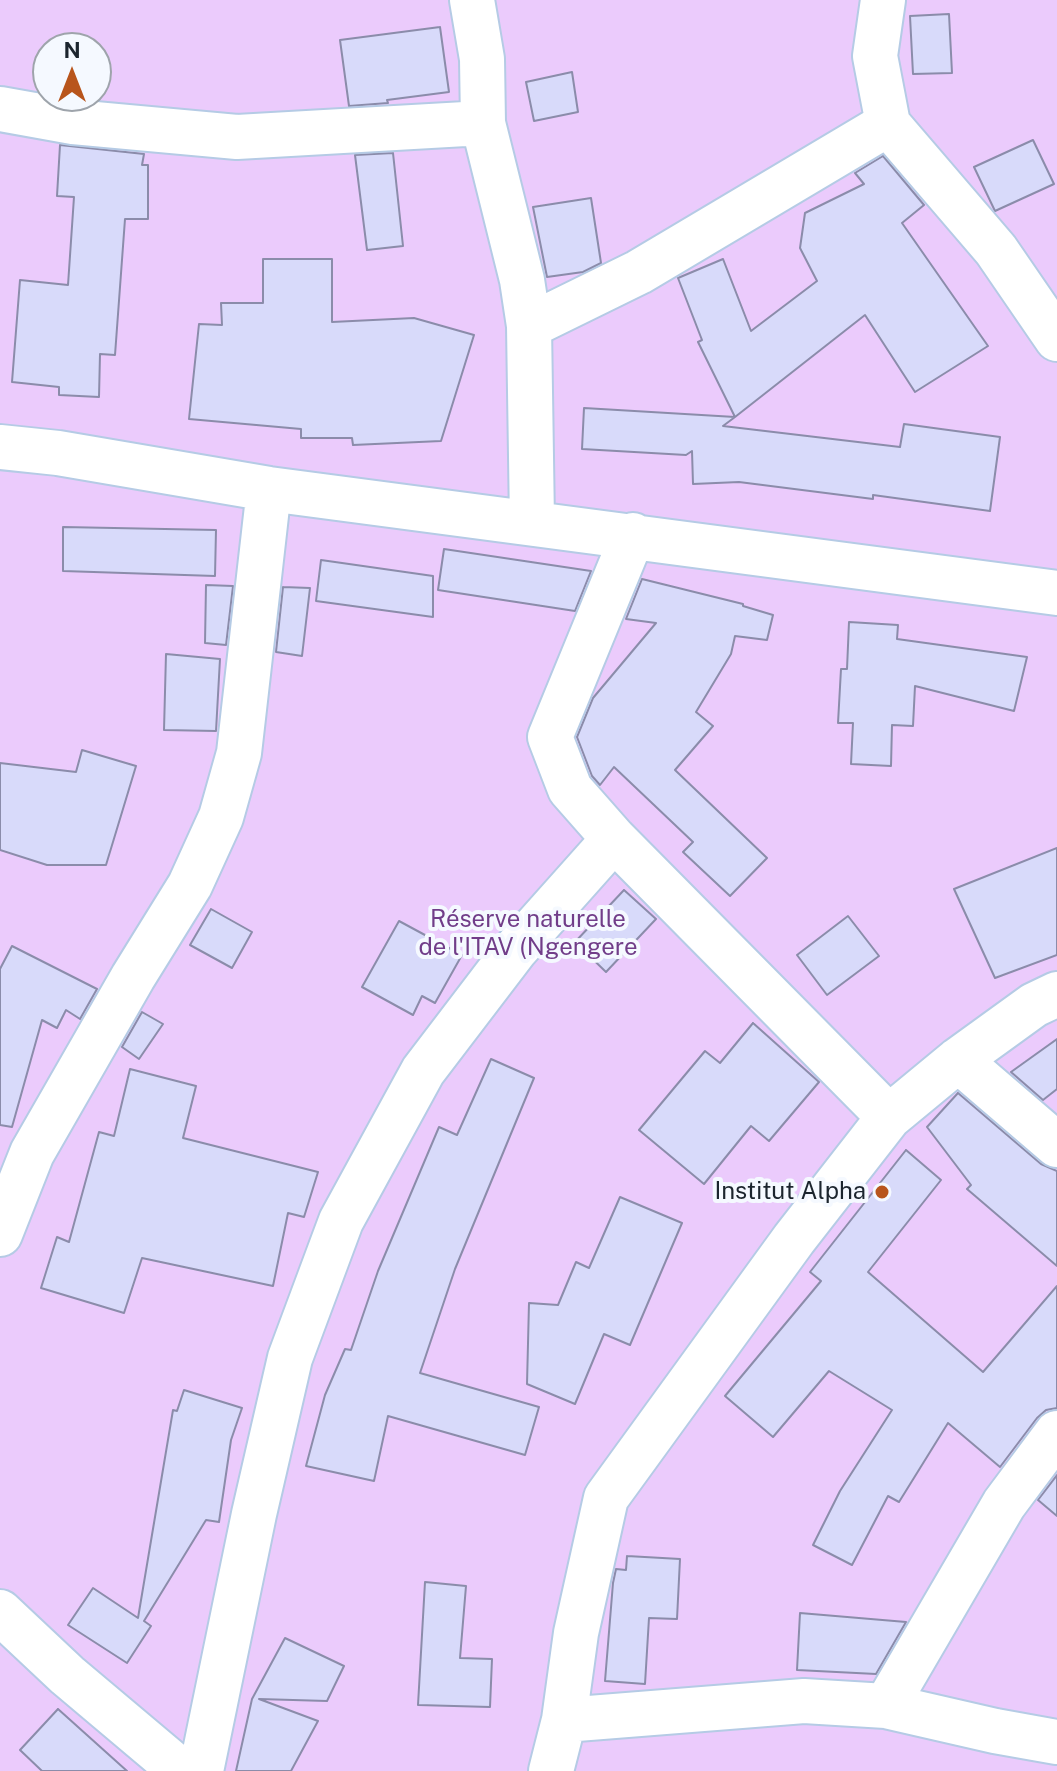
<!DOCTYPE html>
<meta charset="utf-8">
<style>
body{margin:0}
#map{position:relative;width:1057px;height:1771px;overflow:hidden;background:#f5f9ff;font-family:"Public Sans",sans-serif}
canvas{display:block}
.north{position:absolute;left:32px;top:32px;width:80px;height:80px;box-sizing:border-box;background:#f5f9ff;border:2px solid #9ea4ab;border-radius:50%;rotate:0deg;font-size:22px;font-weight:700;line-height:32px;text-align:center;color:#1c252e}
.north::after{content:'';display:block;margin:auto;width:28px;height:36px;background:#b8551c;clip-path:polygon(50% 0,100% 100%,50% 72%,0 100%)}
</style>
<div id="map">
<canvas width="1057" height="1771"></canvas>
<div class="north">N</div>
</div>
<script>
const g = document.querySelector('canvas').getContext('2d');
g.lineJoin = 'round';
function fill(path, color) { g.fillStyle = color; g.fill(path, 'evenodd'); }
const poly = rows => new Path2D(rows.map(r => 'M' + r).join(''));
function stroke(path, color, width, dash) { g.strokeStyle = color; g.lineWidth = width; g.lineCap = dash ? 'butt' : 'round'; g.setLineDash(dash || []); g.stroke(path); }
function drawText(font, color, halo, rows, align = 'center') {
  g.font = font + ' "Public Sans",sans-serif'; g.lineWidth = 8; g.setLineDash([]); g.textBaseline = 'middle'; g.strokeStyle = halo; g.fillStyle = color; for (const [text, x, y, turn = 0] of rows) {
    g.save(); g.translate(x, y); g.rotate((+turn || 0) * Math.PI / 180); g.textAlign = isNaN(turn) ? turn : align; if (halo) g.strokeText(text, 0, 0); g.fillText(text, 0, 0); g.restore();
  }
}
const green = poly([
 [0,0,1057,0,1057,1771,0,1771],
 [48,48,96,48,96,96,48,96]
]);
const building = poly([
 [949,14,952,73,913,74,910,16,949,14],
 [440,27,449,92,387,100,388,103,349,106,340,40,440,27],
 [572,72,578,112,534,121,526,82,572,72],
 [1033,140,1054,184,995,211,974,167,1033,140],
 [60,145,144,154,142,165,148,165,148,219,125,219,115,355,100,354,99,397,59,395,59,387,12,382,20,280,68,285,74,197,57,196,60,145],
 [393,153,403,246,367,250,355,155,393,153],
 [883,156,924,205,902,223,988,346,915,392,865,315,735,417,698,342,702,340,678,278,723,259,751,331,817,281,800,248,805,213,864,184,855,173,883,156],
 [591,198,601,263,583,272,547,277,533,207,591,198],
 [263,259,332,259,332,322,414,318,474,335,441,441,353,445,352,438,301,438,301,429,189,419,199,324,222,325,221,303,263,303,263,259],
 [584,408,735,417,723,426,900,447,904,424,1000,437,990,511,873,495,873,499,739,482,693,484,692,451,686,455,582,449,584,408],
 [63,527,216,530,215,576,63,571,63,527],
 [444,549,591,571,575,611,438,590,444,549],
 [321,560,433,576,433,617,316,601,321,560],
 [642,579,743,604,743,606,773,615,767,640,735,636,731,654,696,712,713,726,675,770,767,858,730,896,683,852,693,842,614,767,600,785,592,776,577,737,593,698,656,623,626,619,642,579],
 [206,585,233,586,226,645,205,643,206,585],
 [283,587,310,588,302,656,276,652,283,587],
 [849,622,898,625,897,639,1027,657,1014,711,915,686,913,726,892,725,891,766,851,764,853,723,838,723,841,669,847,669,849,622],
 [166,654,220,659,216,731,164,730,166,654],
 [82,750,136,766,106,865,47,865,0,850,0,763,76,772,82,750],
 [1057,848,1057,955,995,978,954,889,1057,848],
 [624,890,656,919,606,972,575,942,624,890],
 [211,909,252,932,232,968,190,945,211,909],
 [848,916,879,956,827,995,797,955,848,916],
 [399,921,462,955,435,1003,422,996,413,1015,362,987,399,921],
 [12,946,97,989,80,1019,66,1010,57,1028,42,1020,12,1127,0,1125,0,969,12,946],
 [142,1012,163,1024,139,1059,122,1047,142,1012],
 [753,1023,819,1082,769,1141,751,1126,704,1184,639,1130,705,1051,720,1063,753,1023],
 [1057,1039,1057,1089,1043,1100,1011,1072,1057,1039],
 [491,1059,534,1078,455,1269,420,1373,539,1407,525,1455,388,1416,374,1481,306,1466,325,1395,345,1349,351,1350,378,1271,439,1127,457,1135,491,1059],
 [130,1069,196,1086,183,1138,318,1172,304,1217,288,1213,273,1286,142,1258,124,1313,41,1288,57,1237,69,1242,99,1132,114,1136,130,1069],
 [958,1093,1041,1164,1057,1171,1057,1266,967,1189,971,1185,927,1127,958,1093],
 [906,1150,941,1180,868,1272,983,1372,1057,1286,1057,1408,1046,1410,1037,1418,1000,1467,948,1423,899,1502,888,1496,852,1565,813,1545,840,1491,892,1410,829,1371,773,1437,725,1396,821,1281,810,1272,906,1150],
 [620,1197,682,1223,630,1345,604,1334,575,1404,527,1384,529,1303,558,1305,576,1262,589,1268,620,1197],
 [184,1390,242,1408,231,1440,219,1522,206,1520,144,1621,151,1626,127,1663,68,1625,93,1588,138,1618,173,1410,177,1411,184,1390],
 [1057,1475,1057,1516,1038,1500,1057,1475],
 [627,1556,680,1559,677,1619,649,1618,645,1684,605,1681,613,1583,616,1569,626,1570,627,1556],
 [425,1582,466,1586,460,1658,492,1659,490,1707,418,1705,425,1582],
 [800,1613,906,1622,876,1674,797,1670,800,1613],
 [285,1638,344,1666,327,1701,259,1699,318,1721,291,1771,236,1771,252,1699,285,1638],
 [58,1709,127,1771,42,1771,20,1750,58,1709]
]);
const minor = poly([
 [472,0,482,59,483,123,522,280,529,326,532,522],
 [883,0,875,56,888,124,996,250,1057,339],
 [0,109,73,122,237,137,483,123],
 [529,326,639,272,888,124],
 [0,447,58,453,269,489,1057,593],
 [633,535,550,737,570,789,614,839,889,1117],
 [958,1060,1057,1145],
 [0,1234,32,1153,133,977,190,885,221,817,239,753,269,489],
 [0,1612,67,1675,181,1771],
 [886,1706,1004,1504,1057,1433],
 [564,1720,804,1701,886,1706,995,1731,1057,1742],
 [201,1771,254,1514,290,1358,341,1221,423,1071,516,949,614,839],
 [551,1771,564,1720,576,1633,606,1498,794,1239,889,1117,958,1060,1034,1005,1057,994]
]);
const markers = [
 [882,1192,8,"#b8551c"]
];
const parkNames = [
 ["Réserve naturelle",528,920],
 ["de l'ITAV (Ngengere",528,948]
];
const poiNames = [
 ["Institut Alpha",866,1192]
];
fill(green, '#ebcbfc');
fill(building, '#d8dafa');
stroke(building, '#8b8caa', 2);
stroke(minor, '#b5cbe5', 48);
stroke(minor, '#fff', 44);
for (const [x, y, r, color] of markers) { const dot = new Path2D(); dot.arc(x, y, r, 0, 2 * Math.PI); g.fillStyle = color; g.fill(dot); stroke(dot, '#f5f9ff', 3); }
drawText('24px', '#713d89', '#f5f9ff', parkNames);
drawText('24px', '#1c252e', '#f5f9ff', poiNames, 'right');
</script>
